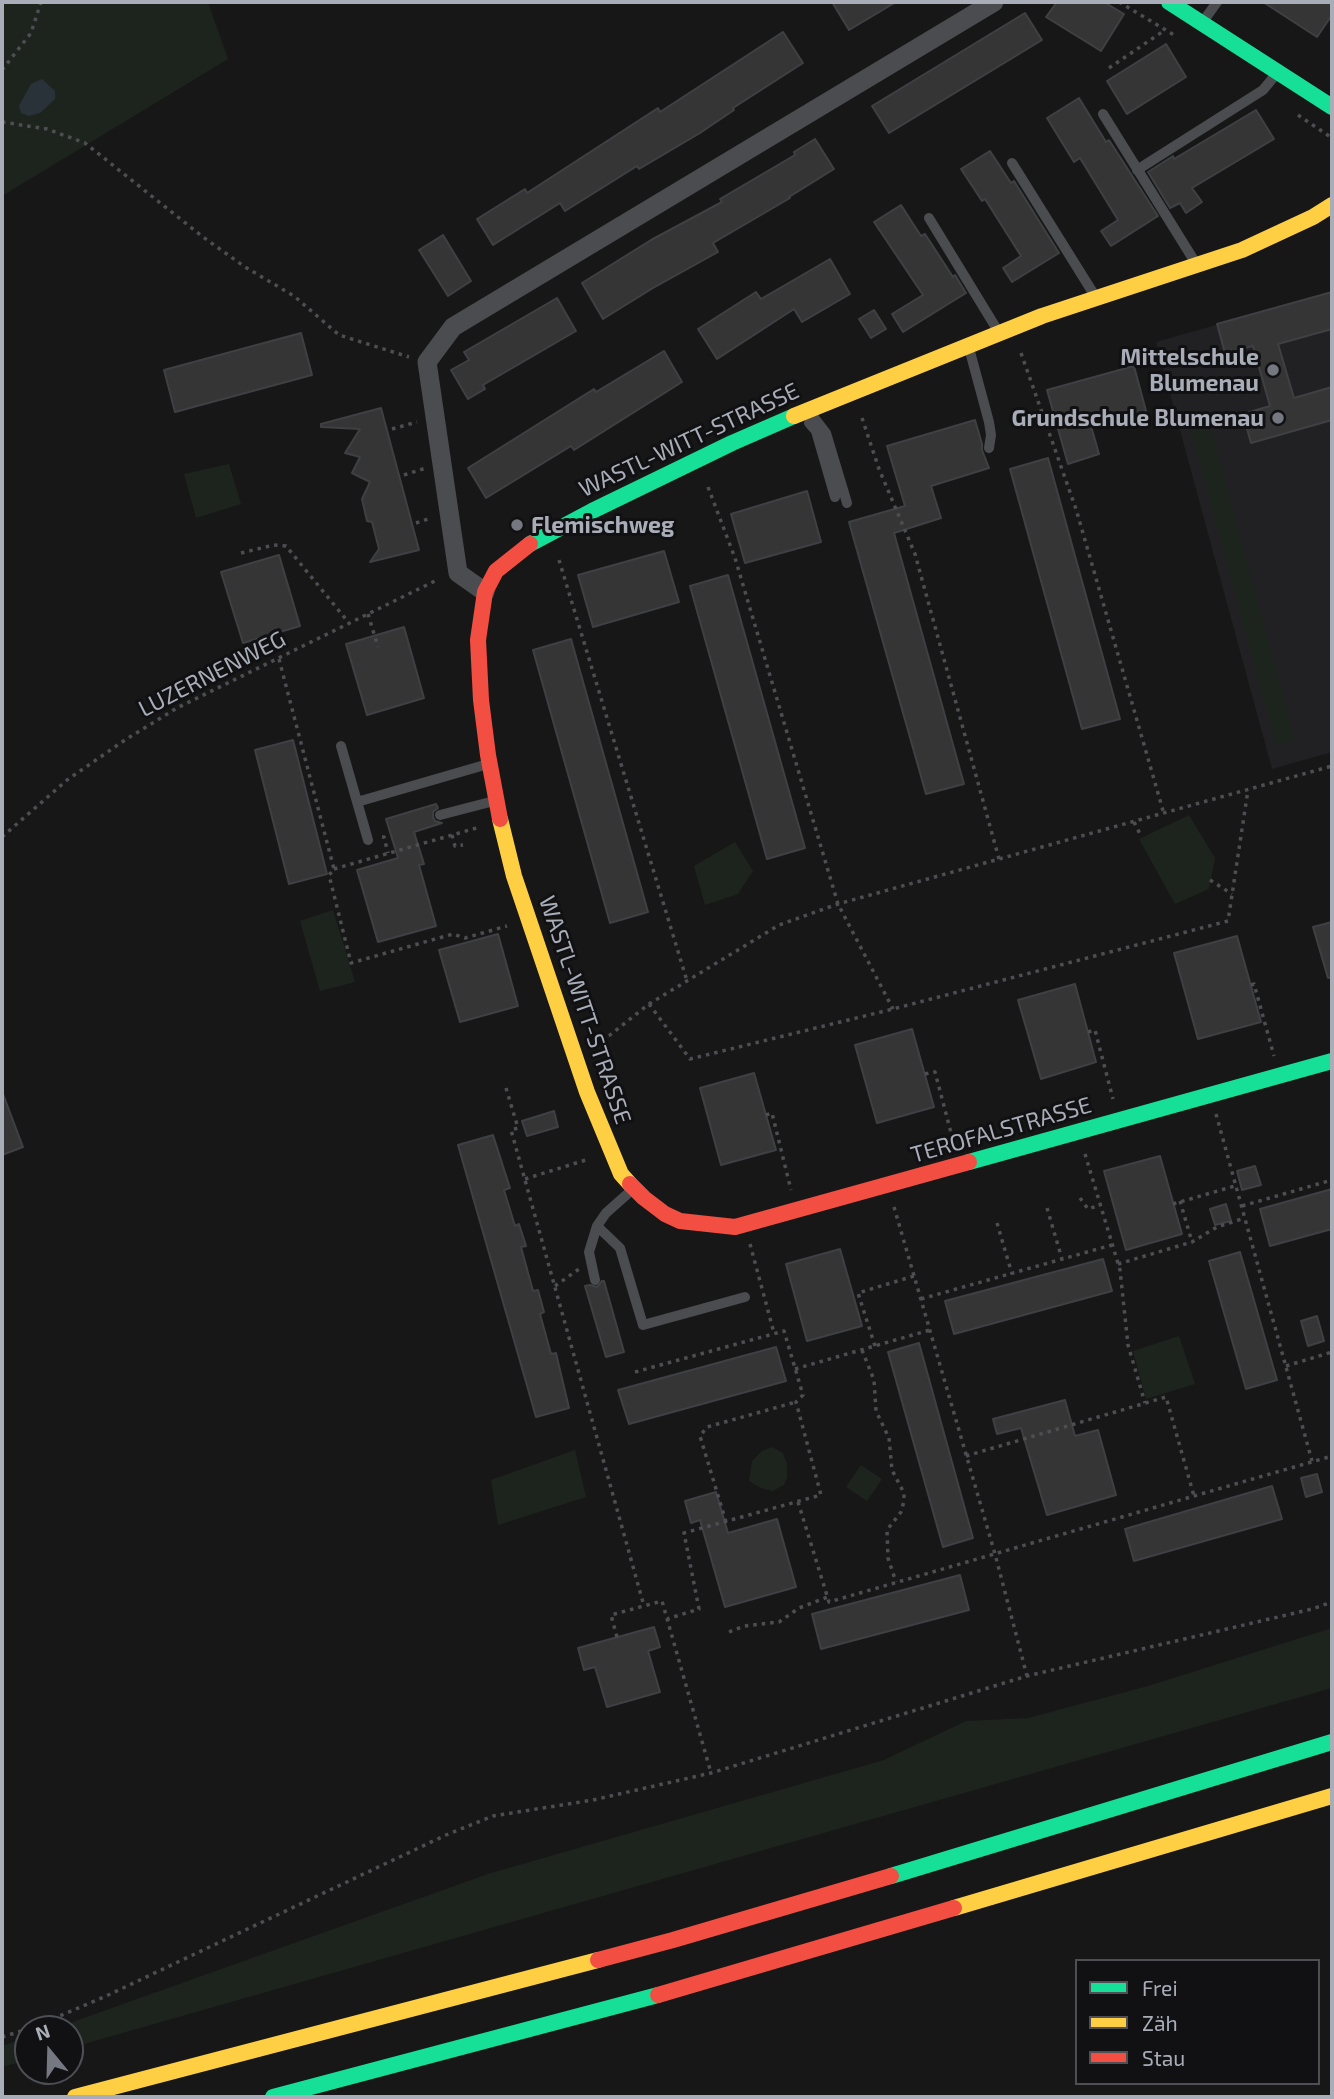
<!DOCTYPE html>
<meta charset="utf-8">
<style>
body{margin:0}
#map{position:relative;width:1334px;height:2099px;overflow:hidden;background:#171717;font-family:"Exo 2",sans-serif}
canvas{display:block}
.frame{position:absolute;inset:0;border:4px solid #a8adb8;pointer-events:none}
.legend{position:absolute;left:1075px;top:1959px;width:245px;height:126px;box-sizing:border-box;background:#111113;border:2px solid #4d4f55;margin:0;padding:9px 12px;list-style:none;font-size:21px;color:#a8adb8}
.legend li{display:flex;align-items:center;gap:14px;height:35px}
.legend b{width:35px;border:2px solid #4d4f55}
.north{position:absolute;left:14px;top:2015px;width:70px;height:70px;box-sizing:border-box;background:#111113;border:2px solid #4d4f55;border-radius:50%;rotate:341deg;font-size:19px;font-weight:700;line-height:28px;text-align:center;color:#a8adb8}
.north::after{content:'';display:block;margin:auto;width:24px;height:32px;background:#757880;clip-path:polygon(50% 0,100% 100%,50% 72%,0 100%)}
</style>
<div id="map">
<canvas width="1334" height="2099"></canvas>
<div class="frame"></div>
<ul class="legend">
<li><b style="height:9px;background:#16e098"></b>Frei</li>
<li><b style="height:9px;background:#ffcf43"></b>Zäh</li>
<li><b style="height:9px;background:#f24e42"></b>Stau</li>
</ul>
<div class="north">N</div>
</div>
<script>
const g = document.querySelector('canvas').getContext('2d');
g.lineJoin = 'round';
function fill(path, color) { g.fillStyle = color; g.fill(path, 'evenodd'); }
const poly = rows => new Path2D(rows.map(r => 'M' + r).join(''));
function stroke(path, color, width, dash) { g.strokeStyle = color; g.lineWidth = width; g.lineCap = dash ? 'butt' : 'round'; g.setLineDash(dash || []); g.stroke(path); }
function drawText(font, color, halo, rows, align = 'center') {
  g.font = font + ' "Exo 2",sans-serif'; g.lineWidth = 6; g.setLineDash([]); g.textBaseline = 'middle'; g.strokeStyle = halo; g.fillStyle = color; for (const [text, x, y, turn = 0] of rows) {
    g.save(); g.translate(x, y); g.rotate((+turn || 0) * Math.PI / 180); g.textAlign = isNaN(turn) ? turn : align; if (halo) g.strokeText(text, 0, 0); g.fillText(text, 0, 0); g.restore();
  }
}
const built = poly([
 [1332,292,1332,752,1272,769,1156,342]
]);
const green = poly([
 [2,2,208,2,228,59,2,196],
 [1209,421,1295,740,1276,745,1190,426],
 [229,464,241,504,196,518,184,474],
 [1189,815,1215,858,1209,889,1175,904,1139,839],
 [735,842,753,871,738,894,705,905,694,866],
 [333,910,355,982,320,991,300,921],
 [1179,1336,1195,1384,1146,1399,1133,1351],
 [772,1447,783,1453,787,1464,787,1478,784,1485,772,1491,761,1488,749,1481,752,1461,762,1451],
 [575,1450,586,1497,498,1525,491,1480],
 [861,1465,882,1479,867,1501,846,1487],
 [1332,1628,1332,1688,70,2048,70,2029,53,2029,488,1874,884,1760,966,1721,1028,1718,1148,1686],
 [28,2037,28,2060,2,2067,2,2046]
]);
const water = poly([
 [42,79,55,91,55,99,40,113,29,116,21,113,19,106,31,84]
]);
const building = poly([
 [832,2,896,2,849,30,832,2],
 [1057,2,1104,2,1124,14,1101,51,1046,17,1057,2],
 [1263,2,1332,2,1332,15,1317,37,1263,2],
 [1025,13,1042,40,889,133,872,106,1025,13],
 [783,32,803,63,733,108,734,110,700,133,639,169,637,166,565,211,560,203,493,245,477,219,525,189,527,193,658,108,660,112,783,32],
 [1166,44,1186,77,1127,114,1107,81,1166,44],
 [1079,98,1106,142,1109,140,1158,216,1111,246,1101,231,1118,220,1080,158,1074,162,1047,118,1079,98],
 [1256,110,1274,139,1192,188,1202,202,1186,213,1180,203,1170,208,1148,172,1173,156,1174,159,1256,110],
 [815,139,834,169,789,197,790,198,713,243,718,252,653,288,603,319,582,283,651,240,722,202,720,199,795,155,794,152,815,139],
 [990,151,1011,183,1014,181,1059,253,1012,282,1003,268,1021,256,985,199,982,201,961,169,990,151],
 [901,205,921,236,925,234,953,277,955,275,966,293,903,332,892,314,923,295,874,222,901,205],
 [443,235,471,281,448,296,419,250,443,235],
 [830,259,850,294,802,322,794,309,717,359,698,329,756,292,761,299,830,259],
 [1332,292,1332,329,1278,344,1294,398,1332,387,1332,420,1251,443,1243,414,1270,406,1253,346,1225,353,1217,324,1332,292],
 [557,298,576,331,483,385,485,389,468,399,451,370,469,360,464,352,557,298],
 [874,310,886,329,871,338,859,319,874,310],
 [301,333,312,375,175,412,164,370,301,333],
 [664,351,682,382,574,450,571,446,486,498,468,468,594,389,596,392,664,351],
 [1134,366,1146,411,1091,426,1099,454,1068,464,1047,390,1134,366],
 [381,408,419,550,370,562,379,549,372,522,367,521,362,499,370,482,352,473,360,457,345,453,360,429,321,427,321,424,381,408],
 [975,420,982,444,982,450,989,468,931,486,941,518,894,533,964,784,926,794,849,522,905,506,887,446,975,420],
 [1048,458,1120,719,1082,729,1010,469,1048,458],
 [807,491,821,542,745,563,731,514,807,491],
 [664,551,679,602,593,627,578,575,664,551],
 [279,555,300,626,243,643,221,572,279,555],
 [728,575,805,848,767,859,690,586,728,575],
 [404,627,424,698,367,715,346,644,404,627],
 [571,639,648,912,610,923,533,650,571,639],
 [293,740,327,874,289,884,255,750,293,740],
 [436,804,438,808,433,812,433,817,435,821,442,823,414,832,424,864,419,865,436,926,378,942,357,870,398,858,386,819,436,804],
 [1332,922,1332,977,1328,978,1313,927,1332,922],
 [498,934,518,1006,460,1022,439,950,498,934],
 [1237,936,1261,1022,1198,1039,1174,953,1237,936],
 [1075,984,1096,1062,1041,1079,1018,1000,1075,984],
 [912,1029,934,1107,877,1123,855,1045,912,1029],
 [754,1073,776,1150,721,1165,700,1088,754,1073],
 [3,1094,23,1147,2,1155,2,1095,3,1094],
 [554,1111,558,1127,527,1136,522,1121,554,1111],
 [493,1135,510,1188,504,1190,515,1226,519,1224,526,1246,521,1247,533,1291,538,1290,544,1312,540,1314,551,1354,556,1353,569,1408,536,1417,458,1145,493,1135],
 [1160,1156,1182,1234,1126,1250,1104,1171,1160,1156],
 [1255,1166,1261,1185,1242,1190,1237,1171,1255,1166],
 [1332,1189,1332,1229,1270,1246,1260,1209,1332,1189],
 [1226,1204,1231,1221,1215,1225,1210,1209,1226,1204],
 [840,1249,862,1326,807,1341,786,1264,840,1249],
 [1240,1252,1277,1380,1246,1389,1209,1261,1240,1252],
 [1103,1259,1112,1291,954,1334,945,1301,1103,1259],
 [602,1281,604,1281,624,1352,606,1357,585,1286,590,1285,597,1287,602,1281],
 [1317,1316,1324,1341,1308,1346,1301,1321,1317,1316],
 [919,1343,973,1538,943,1547,888,1352,919,1343],
 [776,1347,786,1381,629,1424,618,1390,776,1347],
 [1065,1400,1075,1436,1098,1430,1116,1495,1047,1515,1021,1428,997,1434,993,1419,1065,1400],
 [1317,1474,1322,1492,1306,1497,1301,1478,1317,1474],
 [1272,1486,1282,1519,1134,1561,1125,1529,1272,1486],
 [716,1492,728,1533,777,1519,796,1587,725,1607,700,1520,691,1523,685,1501,716,1492],
 [960,1575,969,1610,821,1649,812,1614,960,1575],
 [654,1627,660,1647,648,1651,660,1692,607,1707,595,1667,584,1670,578,1648,654,1627]
]);
const path = poly([
 [1119,2,1174,35],
 [1109,68,1165,30],
 [2,70,31,33,41,2],
 [1298,115,1332,138],
 [2,122,47,129,85,143,203,237,245,267,294,296,339,335,409,357],
 [1021,353,1076,509,1164,814],
 [862,418,879,469,915,554,999,859],
 [392,429,417,422],
 [404,475,426,468],
 [708,487,735,558,838,904,893,1009],
 [416,523,431,518],
 [241,553,274,545,286,546,349,623],
 [559,560,687,981],
 [368,614,378,647],
 [279,659,334,869,329,875,351,963,453,934,465,938,507,926],
 [1134,822,1141,836],
 [452,835,455,846,463,845],
 [2,837,67,780,125,740,177,708,439,579],
 [382,837,384,837,388,853],
 [334,869,480,827],
 [1210,880,1232,894],
 [1251,985,1254,984,1274,1056],
 [649,1004,690,1059,893,1009,1228,921,1248,790],
 [1088,1032,1095,1030,1113,1099],
 [593,1042,610,1035,649,1004,779,925,838,904,1332,766],
 [925,1074,935,1072,954,1144],
 [506,1088,518,1128,511,1130,644,1606],
 [1216,1114,1312,1461],
 [766,1115,772,1113,791,1190],
 [1085,1154,1120,1270,1128,1345,1145,1403],
 [525,1179,589,1159],
 [1080,1198,1088,1209,1100,1205],
 [1180,1201,1192,1242],
 [1173,1204,1235,1186],
 [1242,1206,1332,1180],
 [894,1207,995,1554,1027,1676],
 [1047,1208,1062,1259],
 [997,1223,1012,1274],
 [750,1244,774,1333],
 [1118,1264,1192,1242,1217,1227,1245,1218],
 [555,1286,579,1269],
 [921,1299,1112,1245],
 [875,1346,858,1293,914,1276],
 [862,1350,874,1380,876,1411,889,1438,892,1470,904,1493,904,1501,901,1512,887,1530,888,1558,896,1582],
 [1286,1366,1332,1352],
 [795,1369,930,1330],
 [635,1372,784,1331,803,1395,796,1402,821,1495,684,1533,699,1609,667,1619],
 [966,1456,1166,1397,1194,1496],
 [798,1502,829,1602,1332,1456],
 [726,1522,700,1436,707,1427,796,1402],
 [729,1632,744,1626,779,1622,799,1608,828,1597],
 [617,1637,611,1615,662,1601,711,1773],
 [29,2029,104,1997,446,1835,493,1816,593,1800,711,1773,1027,1676,1312,1609,1332,1602],
 [2,2037,28,2029]
]);
const lane = poly([
 [1202,23,1217,2],
 [1103,114,1195,262],
 [1012,163,1095,296],
 [1137,170,1263,90,1277,73],
 [929,218,998,331],
 [969,348,989,422,991,435,989,448],
 [809,411,826,433,847,503],
 [809,423,816,431,835,497],
 [341,746,368,840],
 [357,802,488,764],
 [440,815,494,801],
 [597,1226,620,1248,643,1325,745,1297],
 [595,1280,589,1252,597,1226,606,1213,633,1189]
]);
const street = poly([
 [485,592,458,573,427,362,453,327,994,2]
]);
const fast = poly([
 [1169,2,1332,107],
 [530,544,592,511,732,443,794,416],
 [969,1162,1332,1061],
 [891,1876,1332,1742],
 [273,2097,658,1995]
]);
const slow = poly([
 [794,416,1042,316,1242,250,1313,217,1332,205],
 [500,819,514,876,587,1092,621,1174,630,1184],
 [954,1908,1332,1796],
 [75,2097,598,1960]
]);
const jam = poly([
 [500,819,488,755,481,700,478,640,485,592,496,571,530,544],
 [630,1184,644,1198,665,1214,680,1221,735,1227,969,1162],
 [598,1960,673,1940,891,1876],
 [658,1995,954,1908]
]);
const markers = [
 [1273,370,7,"#757880"],
 [1278,418,7,"#757880"],
 [517,525,7,"#757880"]
];
const poiNames = [
 ["Mittelschule",1259,357],
 ["Blumenau",1259,383],
 ["Grundschule Blumenau",1264,418],
 ["Flemischweg",531,525,"left"]
];
const streetNames = [
 ["WASTL-WITT-STRASSE",689,440,-25],
 ["LUZERNENWEG",212,674,-27],
 ["WASTL-WITT-STRASSE",585,1010,71],
 ["TEROFALSTRASSE",1001,1130,-16]
];
fill(built, '#212123');
fill(green, '#1d241e');
fill(water, '#2a3239');
fill(building, '#353536');
stroke(building, '#3f4043', 2);
stroke(path, '#4d4e52', 3.5, [3.5, 5]);
stroke(lane, '#4b4c50', 10);
stroke(street, '#4b4c50', 19);
stroke(fast, '#16e098', 16);
stroke(slow, '#ffcf43', 16);
stroke(jam, '#f24e42', 16);
for (const [x, y, r, color] of markers) { const dot = new Path2D(); dot.arc(x, y, r, 0, 2 * Math.PI); g.fillStyle = color; g.fill(dot); stroke(dot, '#111113', 2.5); }
drawText('bold 23px', '#a8adb8', '#111113', poiNames, 'right');
drawText('23px', '#a8adb8', '#111113', streetNames);
</script>
